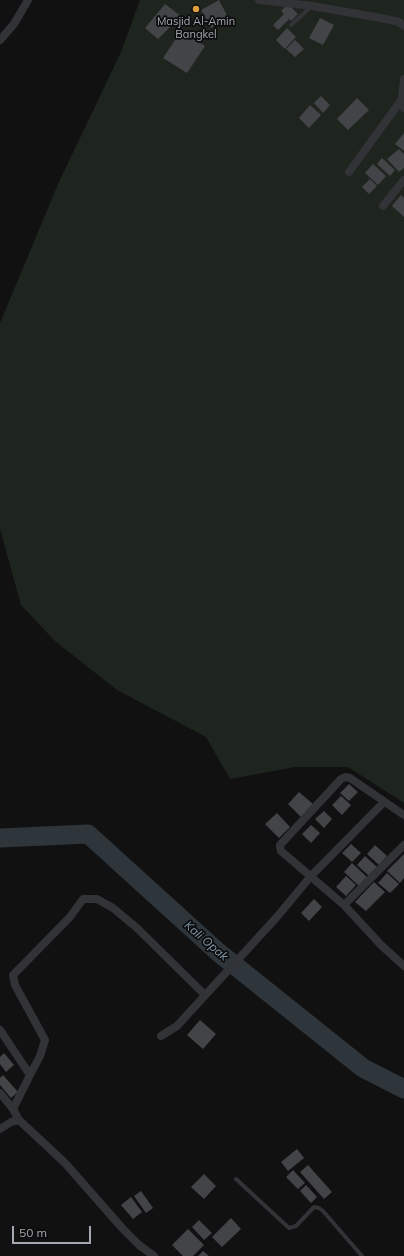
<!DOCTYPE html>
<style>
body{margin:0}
#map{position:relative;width:404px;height:1256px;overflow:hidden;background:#111112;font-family:Mulish,sans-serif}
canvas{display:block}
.scale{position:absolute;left:12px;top:1226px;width:79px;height:18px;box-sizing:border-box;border:2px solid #a4a9b1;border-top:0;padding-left:5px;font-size:12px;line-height:14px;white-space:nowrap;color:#a4a9b1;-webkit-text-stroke:3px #0c0c0d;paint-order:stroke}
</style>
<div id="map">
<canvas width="404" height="1256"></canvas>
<div class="scale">50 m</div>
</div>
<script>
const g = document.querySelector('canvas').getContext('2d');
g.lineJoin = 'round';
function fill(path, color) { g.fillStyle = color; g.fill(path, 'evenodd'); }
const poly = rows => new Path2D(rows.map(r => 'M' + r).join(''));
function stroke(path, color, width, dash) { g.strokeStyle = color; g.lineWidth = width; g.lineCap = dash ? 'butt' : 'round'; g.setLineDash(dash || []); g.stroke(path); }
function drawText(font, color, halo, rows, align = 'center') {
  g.font = font + ' Mulish,sans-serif'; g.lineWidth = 3.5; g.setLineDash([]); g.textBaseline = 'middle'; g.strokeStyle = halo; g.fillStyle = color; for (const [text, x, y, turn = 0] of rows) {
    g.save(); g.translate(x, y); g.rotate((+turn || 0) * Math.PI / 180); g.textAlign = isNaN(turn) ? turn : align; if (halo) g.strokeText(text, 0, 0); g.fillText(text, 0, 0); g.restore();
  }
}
const green = poly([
 [140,0,404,0,404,803,348,767,295,767,230,779,206,737,117,690,55,641,21,605,0,529,0,323,58,184,121,52]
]);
const river = poly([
 [0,838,88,834,218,952,363,1068,404,1089]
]);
const building = poly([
 [219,0,229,19,211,28,201,10],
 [165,4,181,16,158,39,145,28],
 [288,4,298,14,291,21,289,19,278,30,273,25,284,14,281,11],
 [320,18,334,25,323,45,309,38],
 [287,28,296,37,285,49,276,40],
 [181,31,205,46,187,73,163,58],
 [295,40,304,49,295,57,286,49],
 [321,96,330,105,323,113,314,103],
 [357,98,369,110,348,130,337,119],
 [310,105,321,115,309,128,299,118],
 [404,133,404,151,395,144],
 [399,149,404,154,404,168,399,172,387,159],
 [382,158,395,170,390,176,377,164],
 [373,164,386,176,378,185,365,173],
 [370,179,377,186,369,194,362,187],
 [401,195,404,198,404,217,392,206],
 [349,784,358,792,349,801,340,793],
 [299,792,313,804,301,817,288,804],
 [341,796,351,805,342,815,332,805],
 [324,811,332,819,324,828,315,819],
 [277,813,290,827,279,838,265,824],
 [311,825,320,833,311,843,302,834],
 [351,844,361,853,352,862,342,853],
 [375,845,387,856,379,865,367,854],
 [404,854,404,878,400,883,387,871],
 [365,856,377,867,369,876,357,865],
 [352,863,367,877,359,886,344,872],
 [387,873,399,884,390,893,378,883],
 [346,876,356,885,346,896,336,887],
 [374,882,385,892,366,911,355,902],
 [314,899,322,907,309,921,301,913],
 [200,1020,216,1034,203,1049,187,1035],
 [4,1053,14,1065,6,1072,0,1064,0,1057],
 [3,1075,18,1092,11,1098,0,1085,0,1078],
 [297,1149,304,1158,288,1171,281,1162],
 [308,1165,332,1192,324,1199,300,1172],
 [293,1170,305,1183,298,1189,286,1177],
 [204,1174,216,1186,204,1199,191,1187],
 [306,1185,317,1197,311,1203,300,1191],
 [141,1191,153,1208,146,1213,134,1196],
 [131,1197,142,1212,133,1219,121,1205],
 [231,1218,241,1229,222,1247,212,1237],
 [199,1220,212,1233,204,1240,192,1227],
 [188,1229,204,1245,193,1256,183,1256,172,1245],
 [203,1251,209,1256,198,1256]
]);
const lane = poly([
 [291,25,312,6],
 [236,1179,289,1228,296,1226,314,1207,319,1208,323,1211,362,1256]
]);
const street = poly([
 [259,0,312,6,381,18,399,22,404,26],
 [0,40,14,24,28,0],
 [404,79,402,99,404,108],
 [349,172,402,99],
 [383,206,404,180],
 [404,815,350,778,345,777,341,779,280,845,280,847,281,851,344,905,381,945,404,966],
 [344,905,404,845],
 [0,1030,30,1075,13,1109,19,1120],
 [161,1036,177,1026,276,918,311,876,384,802],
 [30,1075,40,1056,45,1040,15,985,13,975,70,917,83,899,97,899,113,908,137,928,205,995],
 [0,1093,13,1109],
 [0,1129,11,1122,19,1120,65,1163,123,1229,139,1245,154,1256]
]);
const markers = [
 [196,9,4,"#dca03f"]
];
const poiNames = [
 ["Masjid Al-Amin",196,22],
 ["Bangkel",196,35]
];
const waterNames = [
 ["Kali Opak",206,941,41]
];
fill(green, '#1e241e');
stroke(river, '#2e363b', 19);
fill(building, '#434447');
stroke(lane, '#323337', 4);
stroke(street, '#323337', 8);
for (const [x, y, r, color] of markers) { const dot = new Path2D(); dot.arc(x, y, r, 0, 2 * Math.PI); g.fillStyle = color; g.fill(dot); stroke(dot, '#0c0c0d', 1.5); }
drawText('11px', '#a4a9b1', '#0c0c0d', poiNames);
drawText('italic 12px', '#7e97a9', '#0c0c0d', waterNames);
</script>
